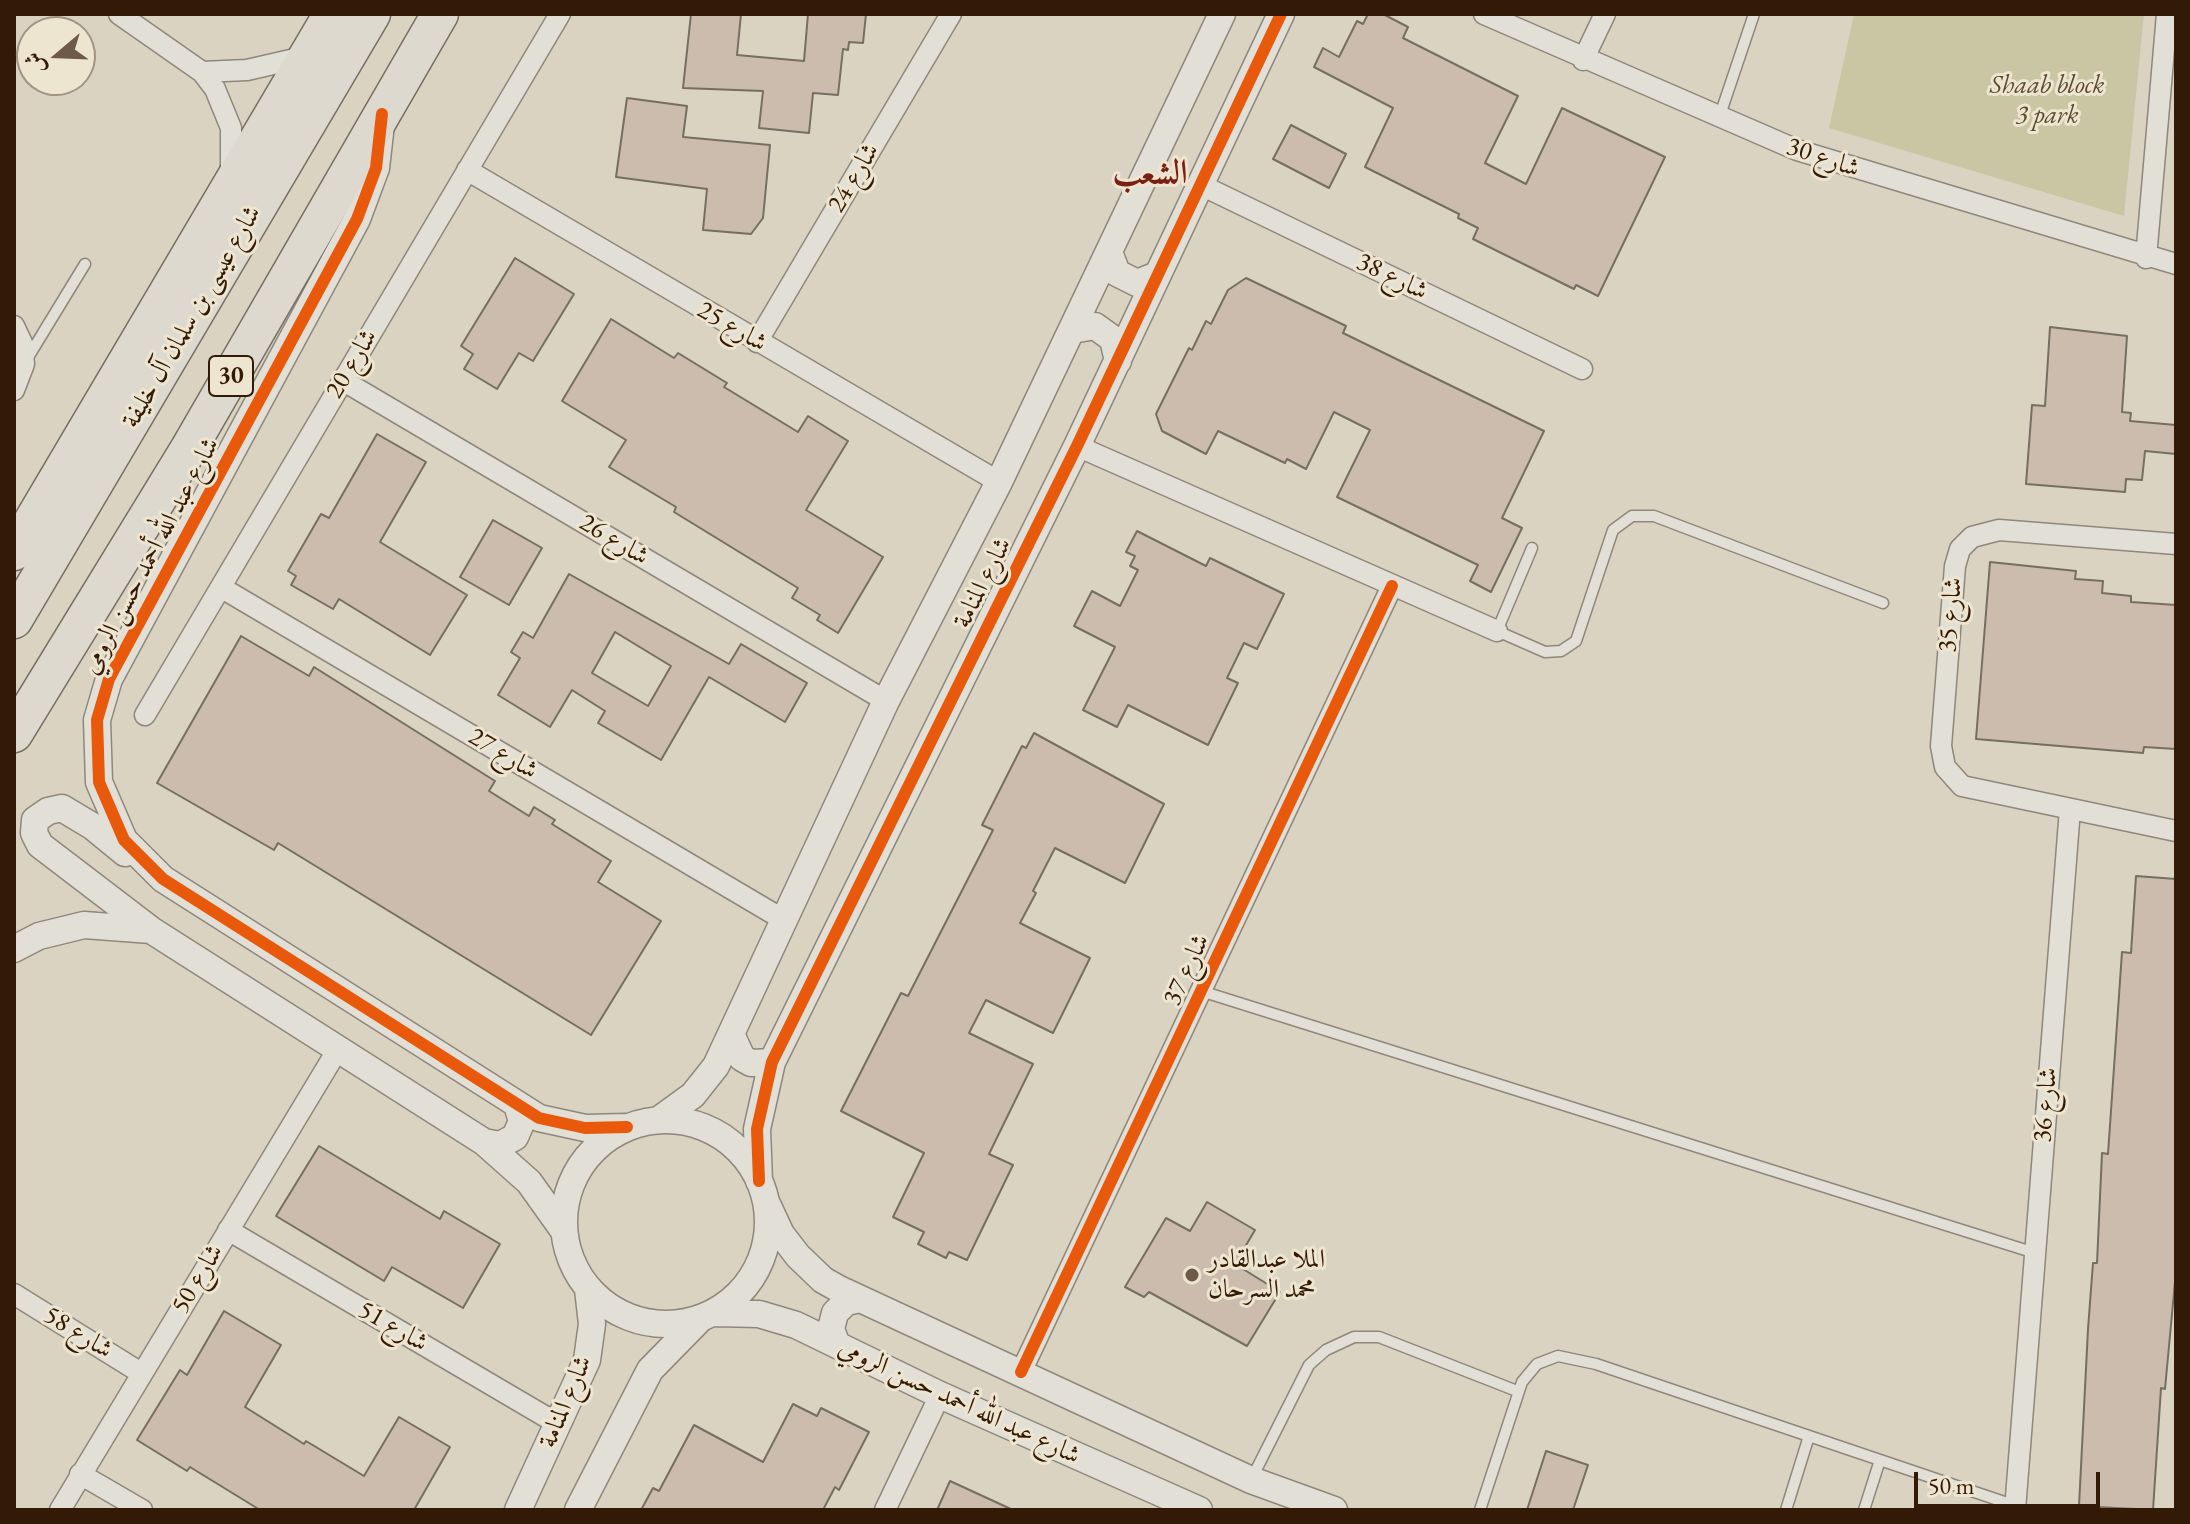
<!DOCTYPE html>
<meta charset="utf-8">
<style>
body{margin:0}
#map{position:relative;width:2190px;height:1524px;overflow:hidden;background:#dad3c2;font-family:"EB Garamond",Amiri,serif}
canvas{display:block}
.frame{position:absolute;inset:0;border:16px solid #331a07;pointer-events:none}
.north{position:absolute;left:16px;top:16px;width:80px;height:80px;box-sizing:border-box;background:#ede5d0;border:2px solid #a39480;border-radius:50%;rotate:251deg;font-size:22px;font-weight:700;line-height:32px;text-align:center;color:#331a07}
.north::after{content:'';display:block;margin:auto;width:28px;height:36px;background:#6d5b48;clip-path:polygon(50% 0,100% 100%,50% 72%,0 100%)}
.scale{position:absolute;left:1914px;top:1472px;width:186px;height:36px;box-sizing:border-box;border:4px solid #331a07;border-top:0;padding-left:10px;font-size:24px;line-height:28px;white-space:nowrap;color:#331a07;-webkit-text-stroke:6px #ede5d0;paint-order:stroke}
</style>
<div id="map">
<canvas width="2190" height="1524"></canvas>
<div class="frame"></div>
<div class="north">ش</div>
<div class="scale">50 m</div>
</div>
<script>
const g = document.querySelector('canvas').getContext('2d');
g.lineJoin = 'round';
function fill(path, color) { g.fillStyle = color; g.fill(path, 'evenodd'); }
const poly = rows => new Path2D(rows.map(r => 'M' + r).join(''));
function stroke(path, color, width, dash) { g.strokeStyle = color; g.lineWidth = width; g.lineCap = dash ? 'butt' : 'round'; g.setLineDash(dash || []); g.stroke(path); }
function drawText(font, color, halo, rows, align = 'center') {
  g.font = font + ' "EB Garamond",Amiri,serif'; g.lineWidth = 6; g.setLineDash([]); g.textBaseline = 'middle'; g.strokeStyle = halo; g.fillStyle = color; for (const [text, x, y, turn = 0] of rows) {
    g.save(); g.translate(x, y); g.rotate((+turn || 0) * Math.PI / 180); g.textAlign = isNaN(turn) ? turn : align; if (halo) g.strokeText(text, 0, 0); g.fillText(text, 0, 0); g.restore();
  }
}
const green = poly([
 [1854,14,2144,14,2124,216,1829,128]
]);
const building = poly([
 [691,14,741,14,737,55,804,61,808,14,866,14,863,43,849,42,848,50,843,49,838,95,813,93,809,133,759,128,763,91,683,88,691,14],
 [1368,14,1383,14,1408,27,1403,38,1518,96,1485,163,1526,184,1562,108,1665,157,1598,296,1576,285,1574,289,1473,239,1478,228,1458,218,1459,214,1365,167,1393,108,1314,67,1323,48,1339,57,1357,21,1363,24,1368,14],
 [627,98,687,106,683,137,770,145,763,218,751,234,703,230,707,189,616,177,627,98],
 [1291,125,1346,154,1329,188,1273,159,1291,125],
 [515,258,574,294,533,361,519,353,497,389,464,369,473,354,461,346,515,258],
 [1246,278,1346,326,1343,333,1544,431,1502,518,1522,528,1491,592,1470,581,1478,565,1337,497,1370,430,1334,412,1306,469,1287,459,1285,463,1218,431,1206,454,1162,431,1156,414,1189,348,1192,350,1206,321,1211,324,1228,290,1246,278],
 [611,319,674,358,678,353,727,383,724,387,798,432,808,416,848,441,806,510,883,557,838,633,817,620,820,615,792,598,798,588,674,512,676,507,609,467,626,440,562,401,611,319],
 [2050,327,2127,336,2122,412,2131,413,2130,421,2176,425,2176,454,2145,451,2142,480,2126,479,2125,492,2026,484,2032,405,2045,406,2050,327],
 [377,434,426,462,380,542,467,595,430,655,339,599,333,609,291,585,296,576,288,571,321,514,329,518,377,434],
 [493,520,542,548,509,605,460,577,493,520],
 [1137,531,1206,566,1210,558,1284,594,1257,649,1244,643,1227,678,1238,683,1208,745,1128,705,1117,727,1083,710,1115,647,1074,626,1092,591,1120,606,1138,570,1130,566,1135,556,1126,552,1137,531],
 [1990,562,2076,571,2075,579,2103,581,2102,593,2131,596,2131,602,2176,605,2176,749,2144,747,2143,753,1976,739,1990,562],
 [569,574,729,664,741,644,807,683,785,722,709,677,661,760,598,723,605,711,572,690,550,727,498,695,520,658,511,652,523,632,533,638,569,574],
 [615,632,671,666,648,706,592,673,615,632],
 [241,636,309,676,314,667,495,781,489,791,529,816,534,807,555,820,552,824,611,861,598,882,661,921,591,1035,278,843,274,850,157,783,241,636],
 [1034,733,1164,804,1125,883,1055,848,1033,891,1036,893,1020,923,1090,958,1053,1033,986,1000,969,1033,1033,1064,989,1154,1013,1165,967,1260,949,1252,946,1258,918,1244,924,1232,893,1217,924,1153,841,1111,901,993,908,996,993,830,982,825,1022,746,1026,748,1034,733],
 [2136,876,2176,879,2176,1271,2165,1389,2161,1388,2153,1510,2079,1506,2088,1329,2093,1263,2097,1263,2102,1153,2108,1154,2122,952,2131,953,2136,876],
 [319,1146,440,1219,444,1211,500,1244,463,1308,392,1267,384,1281,276,1216,319,1146],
 [1207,1202,1255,1230,1235,1264,1280,1292,1247,1346,1149,1292,1144,1297,1125,1287,1166,1218,1190,1231,1207,1202],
 [224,1311,281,1345,245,1407,304,1444,306,1441,364,1476,399,1417,450,1447,414,1510,260,1510,190,1467,187,1471,137,1440,180,1370,187,1375,224,1311],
 [793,1404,817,1416,821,1408,869,1432,839,1490,835,1487,823,1510,641,1510,653,1488,659,1491,694,1425,763,1462,793,1404],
 [1546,1451,1588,1465,1573,1510,1527,1510,1546,1451],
 [950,1481,1013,1510,937,1510,950,1481]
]);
const service = poly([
 [1719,118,1754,14],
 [27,359,85,264],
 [1532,548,1497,631,1545,652,1561,651,1576,641,1613,530,1632,516,1654,516,1883,603],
 [1201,991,2035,1253],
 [1252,1478,1309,1365,1326,1350,1354,1337,1379,1337,1517,1391],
 [1480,1510,1522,1382,1537,1364,1558,1356,1596,1364,2016,1506],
 [1786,1510,1809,1436],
 [1864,1510,1880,1460]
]);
const minor = poly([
 [119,14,202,72,215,89,231,128,231,175],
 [1484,14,1797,150,2176,264],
 [1583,60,1605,14],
 [202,72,247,70,308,56],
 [467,170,999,482],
 [1203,186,1582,369],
 [2146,258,2167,14],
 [14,326,22,343,24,364,14,390],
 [757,342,951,14],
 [342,380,886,701],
 [1077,446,1497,631],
 [2176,544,1999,530,1972,537,1960,549,1955,566,1941,746,1945,767,1962,786,2176,831],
 [222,588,784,920],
 [145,715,560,14],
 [228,1230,558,1424],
 [14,1294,141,1373],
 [1021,1372,1392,586],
 [80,1474,142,1510],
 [60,1510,338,1049],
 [885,1510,940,1395],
 [2015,1510,2070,809]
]);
const tertiary = poly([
 [381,124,376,168,357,219,109,679,97,720,99,782,124,840,163,879,539,1118,585,1128,627,1127],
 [1109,252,1117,273,1137,283,1157,275],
 [1072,330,1095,326,1113,339,1118,361],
 [125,853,92,826,62,808,48,811,35,820,34,833,40,845,150,929],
 [14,949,39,936,84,925,151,930,484,1142,529,1182,564,1231],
 [731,1034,742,1058,751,1063,772,1062],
 [660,1119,693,1095,716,1066,886,701,999,482,1222,14],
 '564 1222a102 102 0 1 1 204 0a102 102 0 1 1-204 0Z',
 [484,1142,500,1145,515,1137,522,1121,517,1105],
 [759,1181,757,1129,772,1062,1077,446,1281,14],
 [767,1204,781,1234,798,1256,823,1280,839,1289,1251,1480,1334,1510],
 [715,1313,759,1314,796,1325,940,1395,1199,1510],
 [837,1345,831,1329,835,1313,846,1302,860,1299],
 [518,1510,587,1360,592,1324,588,1289],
 [578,1510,650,1370,699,1320]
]);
const motorway = poly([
 [14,552,332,14],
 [14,620,372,14],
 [14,734,188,450,440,14]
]);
const cycleway = poly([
 [382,114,376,168,357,219,109,679,97,720,99,782,124,840,163,879,539,1118,585,1128,627,1127],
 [759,1181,757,1129,772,1062,1077,446,1281,14],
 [1021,1372,1392,586]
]);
const markers = [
 [1192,1275,8,"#6d5b48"]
];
const shields = [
 [231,376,44]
];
const shieldNames = [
 ["30",231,376]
];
const parkNames = [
 ["Shaab block",2047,86],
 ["3 park",2047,116]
];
const streetNames = [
 ["شارع 30",1823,158,19],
 ["شارع 24",854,178,-59],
 ["شارع 38",1392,277,26],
 ["شارع عيسى بن سلمان آل خليفة",192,317,-60],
 ["شارع 25",732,327,30],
 ["شارع 20",352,364,-59],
 ["شارع 26",614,540,31],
 ["شارع عبد الله أحمد حسن الرومي",151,556,-62],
 ["شارع المنامة",983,583,-63],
 ["شارع 35",1951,615,-85],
 ["شارع 27",503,754,31],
 ["شارع 37",1187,970,-65],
 ["شارع 36",2046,1105,-85],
 ["شارع 50",198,1279,-59],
 ["شارع 51",393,1327,30],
 ["شارع 58",78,1333,32],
 ["شارع المنامة",566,1402,-67],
 ["شارع عبد الله أحمد حسن الرومي",959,1402,25]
];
const poiNames = [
 ["الملا عبدالقادر",1208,1260],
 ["محمد السرحان",1208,1290]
];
const districtNames = [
 ["الشعب",1150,174]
];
fill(green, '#cac6a3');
fill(building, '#cbbcae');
stroke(building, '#766e63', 2);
stroke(service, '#8f877b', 13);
stroke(minor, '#8f877b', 23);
stroke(tertiary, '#8f877b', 29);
stroke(motorway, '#766e63', 39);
stroke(service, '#e2dfd6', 10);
stroke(minor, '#e2dfd6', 20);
stroke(tertiary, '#e2dfd6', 26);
stroke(motorway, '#ddd9cf', 36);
stroke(cycleway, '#e8590c', 12);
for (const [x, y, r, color] of markers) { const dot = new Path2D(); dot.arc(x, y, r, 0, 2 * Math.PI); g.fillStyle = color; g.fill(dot); stroke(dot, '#ede5d0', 3); }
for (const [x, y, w] of shields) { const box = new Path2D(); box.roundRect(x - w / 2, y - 20, w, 40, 6); g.fillStyle = '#ede5d0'; g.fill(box); stroke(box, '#331a07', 2); }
drawText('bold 24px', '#331a07', null, shieldNames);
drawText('italic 26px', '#5c4b2e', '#ede5d0', parkNames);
drawText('26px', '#331a07', '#ede5d0', streetNames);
drawText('26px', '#331a07', '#ede5d0', poiNames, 'left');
drawText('bold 34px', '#7a1f14', '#ede5d0', districtNames);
</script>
